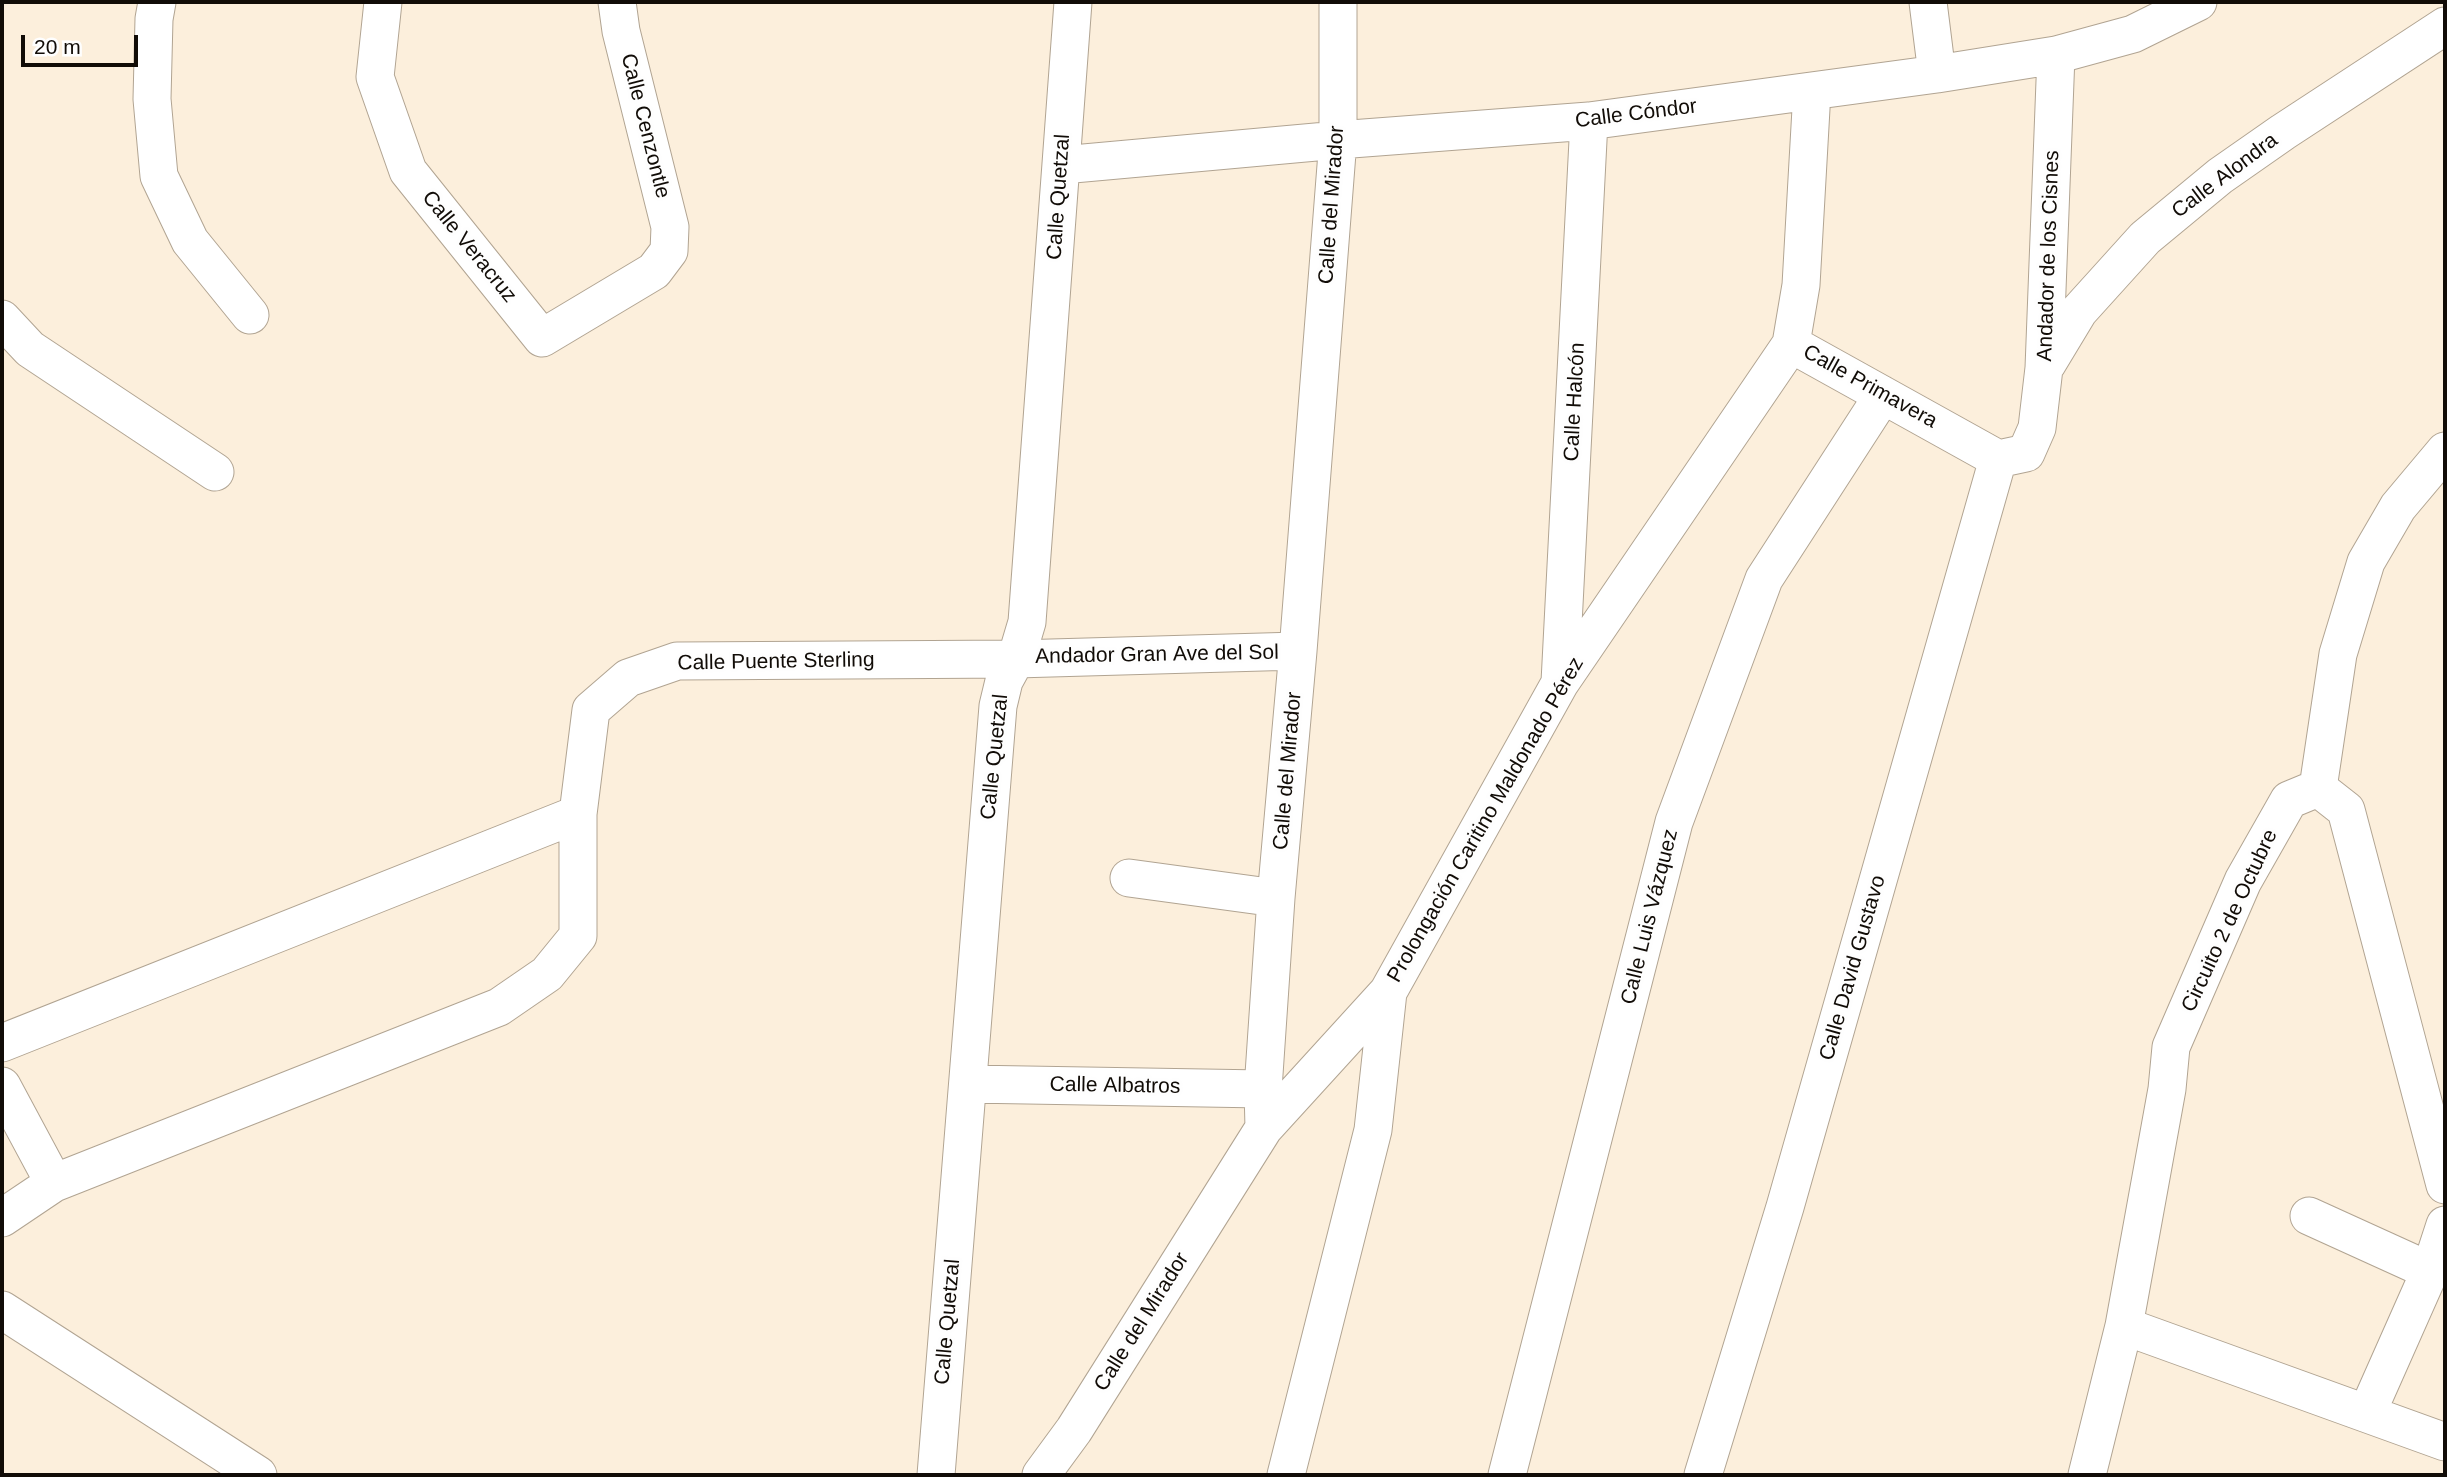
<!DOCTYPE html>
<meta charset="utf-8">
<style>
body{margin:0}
#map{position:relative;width:2447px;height:1477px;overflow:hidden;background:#fcefdc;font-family:Arial,sans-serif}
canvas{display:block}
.frame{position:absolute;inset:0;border:4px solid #110c07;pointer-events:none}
.scale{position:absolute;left:21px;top:35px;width:117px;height:32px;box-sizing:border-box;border:4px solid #110c07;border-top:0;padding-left:9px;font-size:21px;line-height:24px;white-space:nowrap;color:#110c07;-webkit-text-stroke:5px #fefefe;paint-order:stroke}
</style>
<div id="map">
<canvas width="2447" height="1477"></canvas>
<div class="frame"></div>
<div class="scale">20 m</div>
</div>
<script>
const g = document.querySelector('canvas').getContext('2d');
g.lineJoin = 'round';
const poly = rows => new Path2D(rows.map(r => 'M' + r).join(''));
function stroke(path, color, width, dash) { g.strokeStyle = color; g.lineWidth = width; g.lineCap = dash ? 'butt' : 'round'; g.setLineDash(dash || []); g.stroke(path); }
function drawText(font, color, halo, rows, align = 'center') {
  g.font = font + ' Arial,sans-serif'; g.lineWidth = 7; g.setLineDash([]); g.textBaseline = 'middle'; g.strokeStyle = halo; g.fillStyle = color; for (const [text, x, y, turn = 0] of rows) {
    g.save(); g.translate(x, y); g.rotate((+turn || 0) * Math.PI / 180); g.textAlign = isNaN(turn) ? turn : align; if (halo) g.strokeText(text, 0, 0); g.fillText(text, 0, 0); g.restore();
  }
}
const minor = poly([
 [157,2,154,19,152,99,159,176,190,241,250,315],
 [383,2,375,77,408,171,542,338,654,271,669,251,670,227,621,31,617,2],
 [1928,2,1937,74],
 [1062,165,1338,140,1589,121,1937,74,2056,55,2133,34,2198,2],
 [2,319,30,349,215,472],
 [1791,344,1998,459,2026,453,2037,428,2044,368,2056,55],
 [2047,364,2079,311,2145,238,2220,176,2283,132,2445,26],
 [1560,682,1589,121],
 [2318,788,2346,810,2445,1185],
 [2318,788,2338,654,2366,562,2398,507,2445,451],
 [1129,878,1276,898],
 [2,1043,578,814],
 [968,1084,1263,1089],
 [2,1086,54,1183],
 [1264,1128,1263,1089,1276,898,1298,651,1338,140,1338,2],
 [2309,1216,2430,1271],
 [2,1218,54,1183,499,1007,547,974,578,936,578,814,591,710,628,678,677,661,1016,659,1298,651],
 [2,1310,258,1475],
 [2124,1326,2445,1442],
 [2367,1413,2430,1271,2445,1225],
 [936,1475,998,706,1004,681,1016,659,1027,622,1073,2],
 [1041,1475,1074,1430,1264,1128,1388,992],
 [1286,1475,1373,1130,1388,992,1560,683,1791,344,1801,285,1812,91],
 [1507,1475,1674,822,1764,579,1883,395],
 [1703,1475,1785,1207,1998,459],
 [2087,1475,2124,1326,2167,1089,2171,1047,2243,881,2289,800,2318,788]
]);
const streetNames = [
 ["Calle Cóndor",1636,114,-7],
 ["Calle Cenzontle",645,126,76],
 ["Calle Alondra",2225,176,-37],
 ["Calle Quetzal",1059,197,-86],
 ["Calle del Mirador",1332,205,-86],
 ["Calle Veracruz",469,247,51],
 ["Andador de los Cisnes",2049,256,-88],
 ["Calle Primavera",1870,387,29],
 ["Calle Halcón",1575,402,-87],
 ["Andador Gran Ave del Sol",1157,655,-1],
 ["Calle Puente Sterling",776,662,-1],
 ["Calle Quetzal",995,757,-84],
 ["Calle del Mirador",1288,771,-85],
 ["Prolongación Caritino Maldonado Pérez",1486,820,-60],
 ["Calle Luis Vázquez",1650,917,-76],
 ["Circuito 2 de Octubre",2230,921,-65],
 ["Calle David Gustavo",1853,968,-74],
 ["Calle Albatros",1115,1086,1],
 ["Calle Quetzal",948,1322,-85],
 ["Calle del Mirador",1142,1322,-58]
];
stroke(minor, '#b1a492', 39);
stroke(minor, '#fff', 37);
drawText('21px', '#110c07', '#fefefe', streetNames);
</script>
